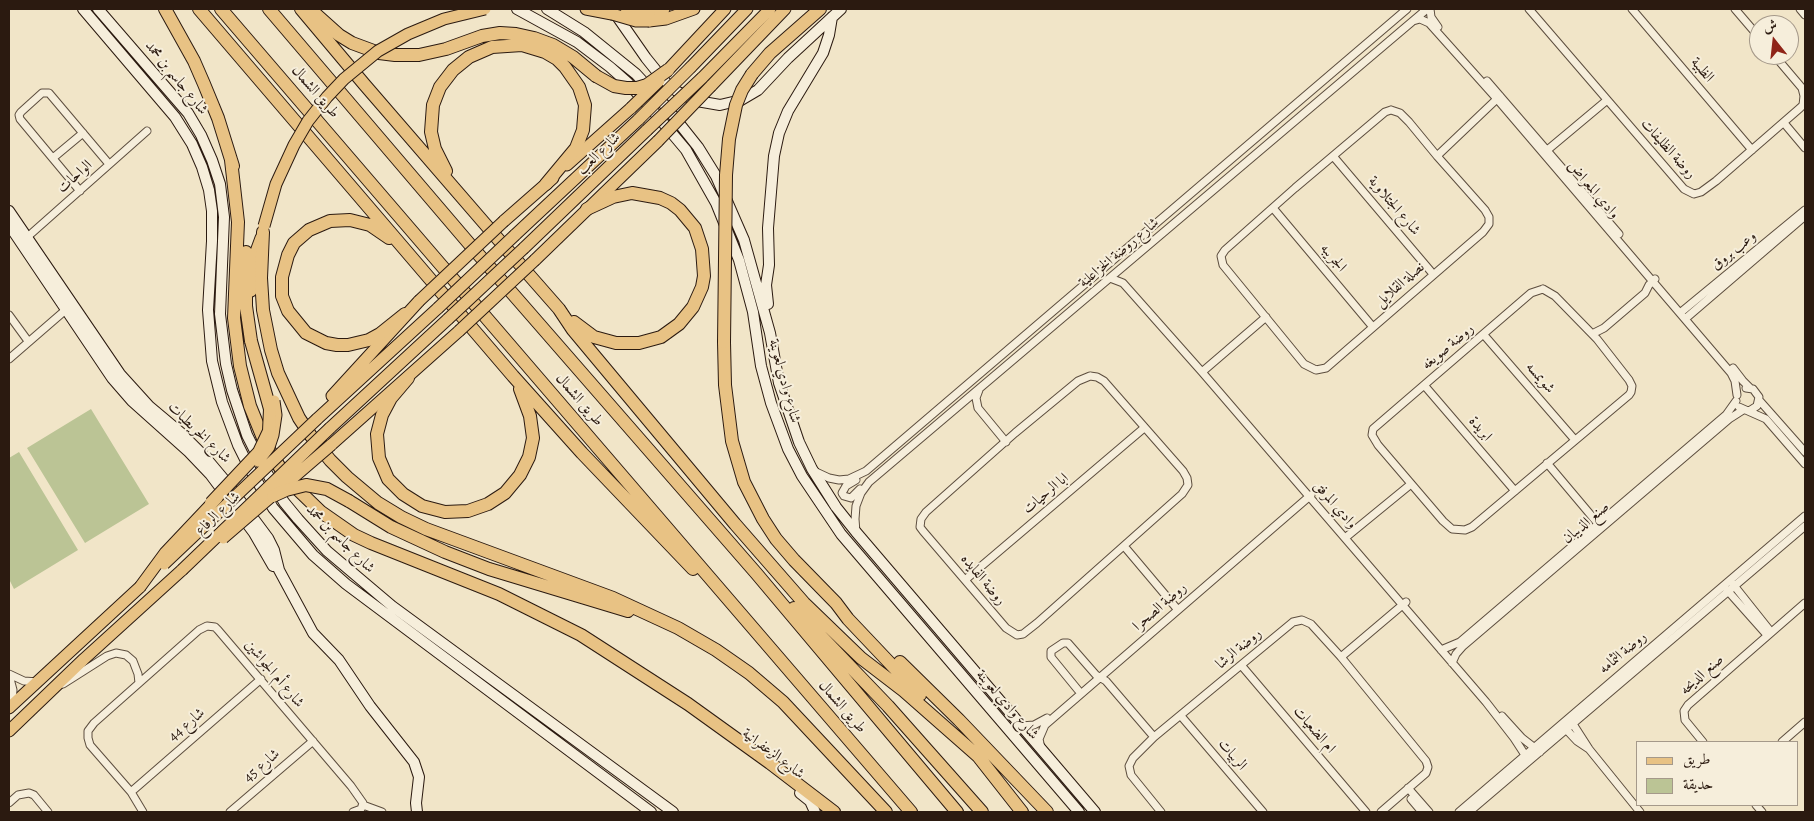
<!DOCTYPE html>
<meta charset="utf-8">
<style>
body{margin:0}
#map{position:relative;width:1814px;height:821px;overflow:hidden;background:#f1e5c8;font-family:Alegreya,Amiri,serif}
canvas{display:block}
.frame{position:absolute;inset:0;border:10px solid #2b1a10;pointer-events:none}
.legend{position:absolute;left:1636px;top:741px;width:162px;height:65px;box-sizing:border-box;background:#f6eedb;border:1px solid #a5998a;margin:0;padding:6px 9px;list-style:none;font-size:15px;color:#2b1a10}
.legend li{display:flex;align-items:center;gap:10px;height:25px}
.legend b{width:25px;border:1px solid #a5998a}
.north{position:absolute;left:1749px;top:15px;width:50px;height:50px;box-sizing:border-box;background:#f6eedb;border:1px solid #a5998a;border-radius:50%;rotate:344deg;font-size:14px;font-weight:700;line-height:20px;text-align:center;color:#2b1a10}
.north::after{content:'';display:block;margin:auto;width:18px;height:22px;background:#8f2418;clip-path:polygon(50% 0,100% 100%,50% 72%,0 100%)}
</style>
<div id="map">
<canvas width="1814" height="821"></canvas>
<div class="frame"></div>
<ul class="legend">
<li><b style="height:6px;background:#e8c284"></b>طريق</li>
<li><b style="height:14px;background:#bbc495"></b>حديقة</li>
</ul>
<div class="north">ش</div>
</div>
<script>
const g = document.querySelector('canvas').getContext('2d');
g.lineJoin = 'round';
function fill(path, color) { g.fillStyle = color; g.fill(path, 'evenodd'); }
const poly = rows => new Path2D(rows.map(r => 'M' + r).join(''));
function stroke(path, color, width, dash) { g.strokeStyle = color; g.lineWidth = width; g.lineCap = dash ? 'butt' : 'round'; g.setLineDash(dash || []); g.stroke(path); }
function drawText(font, color, halo, rows, align = 'center') {
  g.font = font + ' Alegreya,Amiri,serif'; g.lineWidth = 4; g.setLineDash([]); g.textBaseline = 'middle'; g.strokeStyle = halo; g.fillStyle = color; for (const [text, x, y, turn = 0] of rows) {
    g.save(); g.translate(x, y); g.rotate((+turn || 0) * Math.PI / 180); g.textAlign = isNaN(turn) ? turn : align; if (halo) g.strokeText(text, 0, 0); g.fillText(text, 0, 0); g.restore();
  }
}
const green = poly([
 [91,409,149,504,85,543,27,448],
 [19,452,78,550,14,589,9,579,9,458]
]);
const street = poly([
 [1430,9,1431,17,1438,27],
 [1529,9,1684,189,1694,194,1701,192,1716,181,1800,108,1803,105,1804,96,1802,88,1774,55],
 [1632,9,1752,150],
 [1735,9,1759,37],
 [1800,9,1805,15],
 [1413,21,1420,19,1429,23,1497,99,1731,373,1735,381,1737,395],
 [1487,81,1619,234],
 [1391,110,1400,113,1409,122,1437,156,1485,210,1489,217,1489,224,1483,232,1326,368,1316,370,1304,364,1223,265,1221,256,1225,250,1295,188,1385,112,1391,110],
 [1784,123,1805,148],
 [1545,152,1606,101],
 [1333,156,1433,274],
 [1437,156,1500,96],
 [53,158,83,133],
 [80,191,20,119,19,115,21,112,42,93,49,93,109,164],
 [1273,208,1372,326],
 [24,240,147,131],
 [1110,278,1123,283,1202,372,1486,702,1514,738,1529,761],
 [1543,289,1555,296,1597,339,1629,380,1632,386,1631,392,1629,395,1472,527,1465,530,1452,529,1443,521,1378,445,1372,435,1373,429,1531,293,1543,289],
 [1680,313,1805,210],
 [9,315,28,341],
 [1685,319,1805,216],
 [1592,334,1604,328,1645,293,1649,285,1655,279],
 [1484,335,1575,440],
 [9,359,69,307],
 [1733,368,1743,381,1750,388],
 [1202,372,1266,317],
 [1090,376,1097,377,1104,381,1183,471,1187,478,1188,485,1182,494,1037,623,1023,634,1017,635,1006,628,923,531,920,527,921,519,926,512,1015,433,1078,381,1090,376],
 [1424,385,1515,491],
 [1746,388,1753,389,1759,397,1757,406,1749,411],
 [979,390,976,398,978,408,1006,442],
 [1759,400,1805,452],
 [1739,407,1766,419,1805,464],
 [1547,463,1600,526],
 [814,471,829,478,839,480,849,479,866,471,1407,9],
 [856,480,846,486,842,493,844,496,851,498,860,489],
 [856,532,855,519,856,506,861,493,869,482,1427,9],
 [1345,538,1411,484],
 [1124,546,1178,610],
 [965,580,1144,428],
 [1732,583,1771,632],
 [1727,590,1767,635],
 [1441,650,1460,642,1726,415,1736,401],
 [1341,657,1406,602],
 [1452,663,1456,654,1463,646,1729,419,1743,410],
 [1241,665,1366,812],
 [9,674,24,681,38,682],
 [9,675,13,690,12,704],
 [63,684,107,656,116,653,126,655,133,661,138,674,139,683],
 [1078,690,1051,657,1051,651,1063,643,1068,643,1096,675,1106,681,1154,737],
 [1181,716,1263,812],
 [1502,716,1522,738,1540,752],
 [1571,721,1589,749,1640,812],
 [1021,726,1034,725,1047,718],
 [1563,726,1577,741,1589,749],
 [1703,742,1685,720,1684,711,1688,705,1805,603],
 [1782,742,1805,722],
 [1041,748,1039,739,1045,725,1311,495],
 [1408,788,1429,812],
 [131,792,261,679],
 [1411,799,1422,812],
 [9,803,18,795,29,793,34,795,48,812],
 [363,805,382,812],
 [1756,805,1762,812],
 [143,812,131,792,90,745,88,738,88,731,94,723,199,630,207,626,215,627,218,630,351,786,363,803,361,809,353,812],
 [230,812,313,741],
 [1161,812,1131,775,1129,766,1133,758,1154,737,1293,622,1302,620,1311,624,1341,657,1426,761,1428,767,1426,773,1381,812],
 [1459,812,1805,516],
 [1469,812,1805,526]
]);
const secondary = poly([
 [83,9,175,117,192,144,202,167,209,190,212,211,212,241,208,310,212,361,222,402,238,445,251,471,273,508,313,555,346,584,651,812],
 [98,9,188,113,201,135,212,160,220,184,224,217,220,314,226,364,232,390,247,435,261,463,284,502,298,519,327,551,392,606,673,812],
 [517,9,577,42,610,67,628,83,654,112,686,150,716,203,739,260,753,312,761,366,771,403,788,449,802,476,841,534,1079,812],
 [547,9,584,32,636,74,663,103,698,147,716,176,744,240,770,333,779,383,799,442,812,469,836,507,856,532,1095,812],
 [614,12,646,58,667,84,678,92,697,101,720,105,741,100,758,90,788,58,841,9],
 [9,211,120,374,149,406,180,432,206,458,227,483,268,538,274,550,279,570,313,633,339,660,370,706,414,762,419,777,416,803,417,812],
 [9,225,112,378,132,401,189,452,210,474,254,533,273,566],
 [768,304,766,285,769,265,768,228,774,156,779,133,788,111,823,53,829,35,832,17],
 [800,793,810,801,815,812]
]);
const primary = poly([
 [586,9,612,14],
 [649,13,664,9],
 [649,21,666,19,694,9],
 [691,67,747,9],
 [668,70,725,9],
 [702,78,770,9],
 [711,86,785,9],
 [567,165,631,108],
 [504,221,553,178],
 [515,235,639,119],
 [524,248,647,130],
 [535,260,658,141],
 [251,291,254,257,261,238],
 [332,396,419,301],
 [317,419,438,308],
 [330,428,448,319],
 [331,445,459,331],
 [9,708,140,587],
 [9,731,84,659,182,570]
]);
const highway = poly([
 [165,9,194,61,204,84,218,118,233,166],
 [199,9,513,376,582,453,693,569],
 [221,9,911,812],
 [269,9,472,247,756,573,957,812],
 [301,9,364,84,530,276,559,309,573,330,735,524,804,603,861,658,904,691,979,757],
 [310,9,339,35,352,43,379,53,395,55,419,55,446,49,482,36,500,33,516,34,534,38,553,45,573,57,596,76],
 [752,74,770,53,820,9],
 [231,160,238,222,234,318,240,366,250,406,265,443,282,471,291,483,321,512,354,535,371,543,499,594,581,635,688,704,770,763,834,812],
 [446,171,435,149,431,132,433,105,440,87,453,70,469,57,492,47,522,45,545,52,557,59,565,67,579,87,585,105,583,130,576,148,546,184],
 [263,232,261,278,263,310,271,350,278,373,299,418,311,436,330,460,347,477,378,503,401,517,426,529,613,598,678,628,716,650,749,673,783,702,886,812],
 [389,238,370,225,350,220,330,221,309,230,294,243,288,255,282,277,282,296,288,311,306,333,326,343,337,345,348,345,369,340,380,334,405,314],
 [246,252,246,306,251,341],
 [574,322,594,337,616,343,639,343,661,337,679,324,693,307,702,287,704,276,702,249,695,228,680,210,671,203,660,198,632,193,613,197,587,209],
 [724,342,725,385,732,441,744,482,763,519,776,539,794,560,836,603,848,619,920,695],
 [408,378,391,398,382,415,377,434,379,458,388,479,403,494,422,506,445,512,468,511,488,504,505,493,520,475,529,457,533,438,530,416,520,389],
 [349,501,391,527,445,552,489,569,628,611],
 [794,608,888,706,982,812],
 [900,662,959,720,1047,812],
 [974,751,1022,812]
]);
const primaryBridge = poly([
 [626,13,649,13],
 [612,14,636,21,649,21],
 [631,108,659,81],
 [639,119,691,67],
 [647,130,702,78],
 [658,141,711,86],
 [264,226,276,184,294,145,308,121,327,97,344,79,378,51,408,34,444,19,485,9],
 [419,301,504,221],
 [438,308,515,235],
 [448,319,524,248],
 [459,331,535,260],
 [258,461,269,447,273,435,276,415,274,401],
 [223,538,331,445],
 [164,564,317,419],
 [182,570,330,428],
 [140,587,165,553,217,498]
]);
const highwayBridge = poly([
 [596,76,614,86,626,88,637,88,647,85,668,70],
 [724,342,726,175,729,139,736,105,742,90,752,74],
 [273,496,286,490,306,485,327,489,349,501],
 [211,503,259,452,269,431,270,409,251,341]
]);
const streetNames = [
 ["الظبية",1702,70,50],
 ["شارع جاسم بن محمد",176,78,51],
 ["طريق الشمال",315,92,49],
 ["روضة الظليفات",1668,149,48],
 ["شارع العب",599,154,-44],
 ["الواحات",75,177,-42],
 ["وادي المعراض",1593,190,49],
 ["شارع الجتلاوية",1394,206,50],
 ["وعب بروق",1734,251,-39],
 ["شارع روضة الخزاعلية",1119,253,-40],
 ["الجريبه",1333,258,50],
 ["نصلة القلايل",1400,285,-41],
 ["روضة صويغه",1448,347,-40],
 ["شويمسه",1540,378,49],
 ["شارع وادي لعوينة",784,381,75],
 ["طريق الشمال",579,400,49],
 ["ابريدة",1480,429,50],
 ["شارع الخريطيات",199,433,44],
 ["ابا الرحيات",1046,494,-40],
 ["وادي المرفق",1335,505,49],
 ["شارع الرفاع",218,514,-44],
 ["صنع الذيبان",1586,523,-40],
 ["شارع جاسم بن محمد",340,539,45],
 ["روضة الفايده",983,580,50],
 ["روضة الصحرا",1160,607,-41],
 ["روضة الرشا",1239,649,-40],
 ["روضة الثمامه",1623,653,-40],
 ["شارع أم الجواشين",274,674,50],
 ["صنع الديحه",1702,675,-42],
 ["شارع وادي لعوينة",1007,705,49],
 ["طريق الشمال",842,707,49],
 ["شارع 44",187,725,-41],
 ["ام الضعيات",1314,730,49],
 ["شارع الزعفرانية",773,754,37],
 ["الربيات",1232,755,50],
 ["شارع 45",262,766,-41]
];
fill(green, '#bbc495');
stroke(street, '#5c4d3e', 9);
stroke(secondary, '#2b1a10', 12);
stroke(primary, '#2b1a10', 13);
stroke(highway, '#2b1a10', 14);
stroke(street, '#f6eedb', 7);
stroke(secondary, '#f6eedb', 10);
stroke(primary, '#e8c284', 11);
stroke(highway, '#e8c284', 12);
stroke(primaryBridge, '#2b1a10', 13, []);
stroke(highwayBridge, '#2b1a10', 14, []);
stroke(primaryBridge, '#e8c284', 11);
stroke(highwayBridge, '#e8c284', 12);
drawText('15px', '#2b1a10', '#f6eedb', streetNames);
</script>
